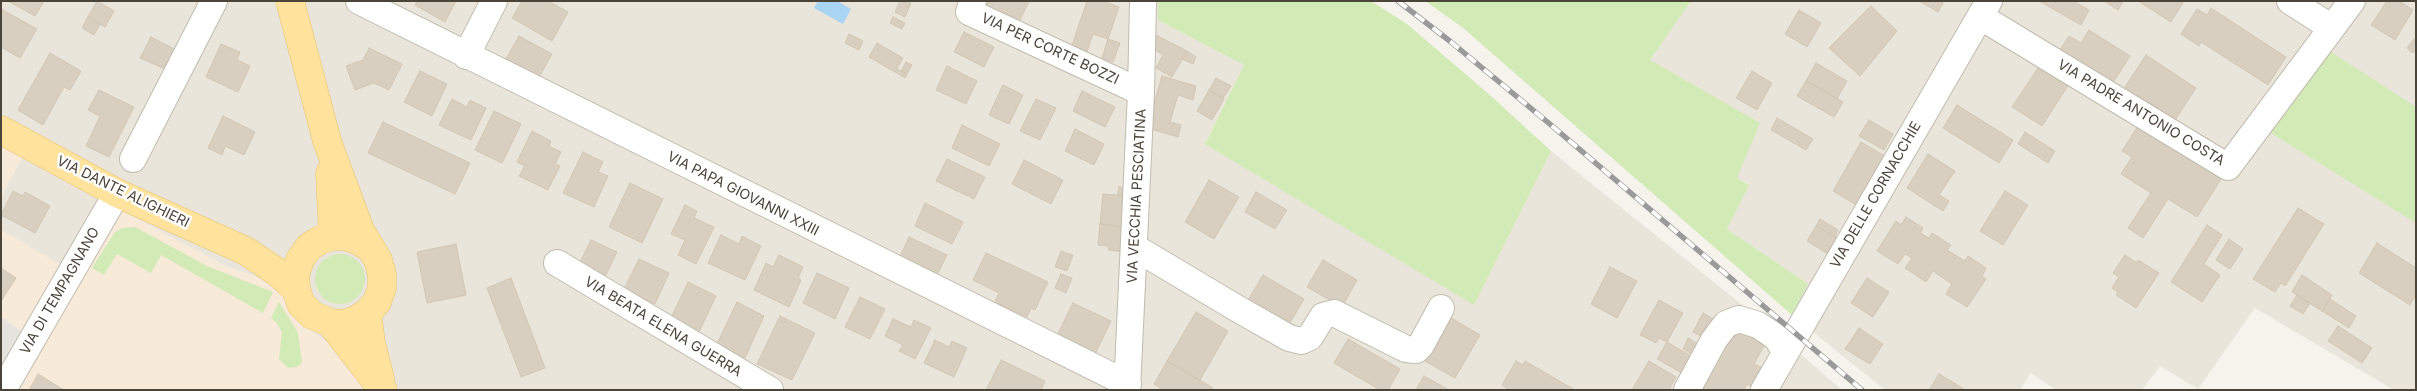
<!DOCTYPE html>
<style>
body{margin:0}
#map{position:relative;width:2417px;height:391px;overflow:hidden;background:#f6f3ec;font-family:Inter,sans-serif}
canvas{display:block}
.frame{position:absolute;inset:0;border:2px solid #4b4439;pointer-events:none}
</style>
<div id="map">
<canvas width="2417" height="391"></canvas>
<div class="frame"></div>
</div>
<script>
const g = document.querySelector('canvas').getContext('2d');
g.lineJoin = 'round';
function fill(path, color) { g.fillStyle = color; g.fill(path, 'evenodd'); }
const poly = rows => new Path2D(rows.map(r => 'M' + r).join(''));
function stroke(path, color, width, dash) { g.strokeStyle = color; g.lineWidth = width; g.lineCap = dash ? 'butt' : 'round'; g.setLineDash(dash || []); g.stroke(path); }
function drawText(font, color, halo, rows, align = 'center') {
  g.font = font + ' Inter,sans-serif'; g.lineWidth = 5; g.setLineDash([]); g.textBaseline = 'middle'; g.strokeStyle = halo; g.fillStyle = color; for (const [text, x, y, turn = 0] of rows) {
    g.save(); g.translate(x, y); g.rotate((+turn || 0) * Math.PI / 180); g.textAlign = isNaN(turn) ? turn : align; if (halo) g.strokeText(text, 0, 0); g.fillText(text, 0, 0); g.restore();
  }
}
const residential = poly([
 [1,1,1158,1,1158,20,1244,65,1205,143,1474,304,1551,151,1766,324,1842,390,365,390,361,378,347,356,302,325,275,283,227,267,103,201,62,266,1,230,1,197,23,155,1,143],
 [1691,1,2416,1,2416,390,2394,390,2255,308,2198,389,2160,366,2142,390,2056,390,2031,373,2020,390,1885,390,1792,315,1808,284,1727,229,1749,184,1737,178,1650,60]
]);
const commercial = poly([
 [1,143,23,155,1,197],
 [103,201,227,267,275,283,302,325,346,356,361,378,365,390,1,390,23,332,1,317,1,230,62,266]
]);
const industrial = poly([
 [1,317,23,332,1,373]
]);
const green = poly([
 [1158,1,1371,1,1407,24,1491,96,1551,151,1474,305,1205,144,1244,65,1158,20],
 [1425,1,1691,1,1650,60,1760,123,1737,178,1749,185,1727,229,1808,284,1792,315,1462,27],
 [2331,52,2416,107,2416,223,2271,133],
 [135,227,207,266,273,292,263,313,161,255,151,273,117,254,104,275,92,268,115,232,123,228],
 '315 279a25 25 0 1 1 50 0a25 25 0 1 1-50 0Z',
 [279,302,298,333,302,363,297,367,288,368,279,359,282,332,276,322,271,318]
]);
const water = poly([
 [818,1,837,1,851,9,843,24,814,8]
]);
const building = poly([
 [8,1,44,1,35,16,8,1],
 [97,1,114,11,105,27,88,17,97,1],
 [418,1,456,1,445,22,415,5,418,1],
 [522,1,548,1,568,12,552,41,512,18,522,1],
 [900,1,911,3,905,17,895,12,900,1],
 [975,1,1029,1,1017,26,975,1],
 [1087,1,1103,1,1119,7,1108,39,1093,34,1084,60,1069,54,1087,1],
 [1919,1,1940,1,1943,3,1938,12,1919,1],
 [2039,1,2073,1,2089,10,2081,25,2039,1],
 [2104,1,2123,1,2118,10,2104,1],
 [2138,1,2184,1,2171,22,2138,1],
 [2387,1,2399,1,2413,10,2395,40,2371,25,2387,1],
 [1871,6,1897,31,1860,76,1829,48,1871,6],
 [2211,8,2286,57,2268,85,2201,42,2199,46,2181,34,2197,9,2207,15,2211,8],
 [1,9,37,29,20,58,1,47,1,9],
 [1799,10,1821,23,1807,47,1785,34,1799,10],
 [88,17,100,24,94,35,82,28,88,17],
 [893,17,905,23,902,29,890,23,893,17],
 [2089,30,2130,56,2112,84,2060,50,2069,36,2081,43,2089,30],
 [964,32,994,47,984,67,954,52,964,32],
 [849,34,863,41,859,50,845,43,849,34],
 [1154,34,1187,51,1172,77,1156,68,1163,55,1152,48,1154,34],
 [519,36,552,54,539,77,506,59,519,36],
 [151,37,176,50,167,70,140,58,151,37],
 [1108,39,1120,43,1113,62,1102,58,1108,39],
 [2414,39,2416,50,2413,53,2407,48,2414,39],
 [877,43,903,58,895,72,869,57,877,43],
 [221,44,240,52,237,60,250,66,238,92,206,77,221,44],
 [369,48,402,64,389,90,374,83,355,90,346,66,363,60,369,48],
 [1187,51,1196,57,1193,64,1182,59,1187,51],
 [50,53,81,71,70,90,64,87,43,125,18,110,50,53],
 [2146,55,2196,88,2175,120,2125,87,2146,55],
 [906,62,912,65,907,74,901,71,906,62],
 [1816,63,1847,81,1837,99,1806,81,1816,63],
 [2040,65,2069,84,2042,126,2012,107,2040,65],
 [947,66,977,81,966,104,936,90,947,66],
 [897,69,907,74,905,78,895,72,897,69],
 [420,71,447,84,432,116,404,102,420,71],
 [1752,71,1772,83,1757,110,1736,98,1752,71],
 [1162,76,1196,86,1193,100,1178,95,1170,122,1181,125,1178,137,1147,128,1162,76],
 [1216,78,1231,86,1223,98,1209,90,1216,78],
 [1806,81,1843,102,1834,117,1797,96,1806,81],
 [1003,85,1023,95,1009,124,989,115,1003,85],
 [99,90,134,107,109,157,86,146,100,116,88,110,99,90],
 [1209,90,1224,99,1212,120,1197,111,1209,90],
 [1082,91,1115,107,1105,127,1073,111,1082,91],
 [452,99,467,107,470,100,486,108,471,140,439,125,452,99],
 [1036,99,1056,108,1040,140,1020,131,1036,99],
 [1957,105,2013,140,1999,163,1943,128,1957,105],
 [494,111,521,124,502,163,475,150,494,111],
 [223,116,255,132,244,155,225,146,222,155,208,148,223,116],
 [1777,118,1813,139,1806,150,1771,130,1777,118],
 [1869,120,1893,134,1884,150,1859,136,1869,120],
 [383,122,470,163,455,194,368,153,383,122],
 [962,125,1000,144,989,166,952,148,962,125],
 [2138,126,2221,179,2197,217,2168,199,2143,238,2128,228,2151,193,2121,174,2132,157,2122,151,2138,126],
 [1075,129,1104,144,1094,165,1065,151,1075,129],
 [532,131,551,141,549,146,561,152,555,164,560,166,548,190,519,176,525,166,517,162,532,131],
 [2025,132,2055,151,2048,163,2018,144,2025,132],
 [1861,142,1888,158,1860,207,1833,191,1861,142],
 [583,152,603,162,598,172,608,176,594,207,563,193,583,152],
 [1928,154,1955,171,1939,195,1949,201,1943,211,1907,188,1928,154],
 [947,159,985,177,974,199,936,181,947,159],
 [1024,160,1063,180,1051,204,1012,184,1024,160],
 [1209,180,1239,197,1214,239,1185,222,1209,180],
 [630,183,663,199,642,243,609,227,630,183],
 [1119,187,1129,188,1128,196,1118,195,1119,187],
 [13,191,23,196,25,192,50,206,35,233,1,215,13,191],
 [2005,191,2028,205,2003,245,1980,231,2005,191],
 [1256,192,1287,210,1275,229,1245,212,1256,192],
 [1103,194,1128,196,1125,227,1100,224,1103,194],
 [925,203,963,222,952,244,915,226,925,203],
 [685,205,697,211,694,218,714,227,696,264,678,255,685,240,671,234,685,205],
 [2298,208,2324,224,2285,286,2281,283,2275,292,2253,279,2298,208],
 [1906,217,1923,228,1920,233,1929,238,1932,233,1951,245,1947,250,1965,261,1968,256,1986,268,1982,276,1986,279,1967,307,1946,294,1952,284,1933,271,1926,282,1905,268,1912,258,1905,254,1898,264,1877,251,1896,221,1901,225,1906,217],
 [1820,219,1838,230,1835,237,1816,226,1820,219],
 [1100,224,1125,227,1125,252,1108,250,1109,246,1098,245,1100,224],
 [2207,225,2222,235,2204,264,2220,275,2202,302,2171,282,2207,225],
 [1816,226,1842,241,1833,257,1807,241,1816,226],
 [721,235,739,244,742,236,761,246,745,280,708,263,721,235],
 [909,237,947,255,936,277,899,259,909,237],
 [2229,239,2243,249,2230,269,2216,260,2229,239],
 [591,240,617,252,604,279,578,266,591,240],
 [2377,243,2416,268,2416,295,2410,305,2359,273,2377,243],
 [456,244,466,295,427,303,417,252,456,244],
 [1061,251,1073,255,1067,271,1055,267,1061,251],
 [986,253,1048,282,1035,310,1031,308,1027,317,995,302,999,293,973,280,986,253],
 [779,255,803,267,798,278,801,280,789,307,754,290,766,263,773,267,779,255],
 [2125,255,2137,263,2138,260,2159,273,2136,308,2116,295,2118,292,2112,288,2119,277,2113,273,2125,255],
 [639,259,669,273,655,304,624,289,639,259],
 [1323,260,1357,280,1342,307,1307,287,1323,260],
 [1610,267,1637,281,1617,318,1591,304,1610,267],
 [1,268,16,278,1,301,1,268],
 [817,273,849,288,835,319,803,303,817,273],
 [1061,274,1072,278,1066,293,1055,288,1061,274],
 [1263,275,1304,299,1288,326,1247,302,1263,275],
 [2302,275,2332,295,2322,311,2292,292,2302,275],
 [511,278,545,368,521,377,487,288,511,278],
 [1867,278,1889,292,1873,317,1851,303,1867,278],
 [688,282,716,296,698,334,670,320,688,282],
 [2297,295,2310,303,2303,314,2290,306,2297,295],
 [860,297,885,309,870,339,845,327,860,297],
 [2330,299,2356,316,2349,328,2322,311,2330,299],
 [1659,300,1683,313,1667,342,1659,338,1656,343,1640,335,1659,300],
 [737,302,764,316,745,358,717,344,737,302],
 [1073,303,1111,321,1094,356,1056,338,1073,303],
 [1196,312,1228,331,1200,380,1167,361,1196,312],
 [1703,313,1715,320,1705,338,1693,332,1703,313],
 [780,316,815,333,792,380,757,364,780,316],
 [1448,316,1480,335,1455,378,1423,360,1448,316],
 [893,319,911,327,914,320,931,328,915,359,899,351,903,345,885,336,893,319],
 [1734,325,1766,342,1754,364,1762,368,1757,389,1747,384,1744,390,1701,390,1734,325],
 [2338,326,2372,348,2362,363,2328,341,2338,326],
 [1859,328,1883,344,1870,364,1845,349,1859,328],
 [1688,338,1701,346,1696,356,1683,349,1688,338],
 [1348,339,1400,369,1388,390,1380,390,1334,363,1348,339],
 [935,340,949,347,952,341,967,348,954,377,924,363,935,340],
 [1667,342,1691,356,1682,373,1657,359,1667,342],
 [1001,360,1045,381,1041,390,986,390,1001,360],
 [1167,361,1213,388,1212,390,1164,390,1154,384,1167,361],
 [1516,361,1523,365,1525,361,1575,390,1536,390,1533,388,1532,390,1509,390,1502,385,1516,361],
 [1649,361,1676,377,1669,390,1632,390,1649,361],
 [38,374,64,390,29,390,38,374],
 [1939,374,1956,384,1952,390,1929,390,1939,374],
 [1424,376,1449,390,1416,390,1424,376],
 [1956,384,1965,390,1952,390,1956,384]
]);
const minor = poly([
 [359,1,1128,384],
 [973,1,969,12,1141,92],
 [2290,1,2332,28],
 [1981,17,2228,167,2352,1],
 [466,56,494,1],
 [133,159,214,1],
 [1134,247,1238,309,1289,338,1301,341,1310,337,1323,316,1334,313,1406,349,1416,350,1421,345,1441,308],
 [557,263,770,390],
 [3,390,117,193],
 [1127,390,1141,92,1143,1],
 [1687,390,1714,340,1726,324,1739,319,1758,325,1776,337,1785,351],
 [1764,390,1989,1]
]);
const major = poly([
 [290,1,327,141,360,230,378,260,382,274,382,288,377,302,367,313,356,320,344,324,331,323,312,315,301,304,296,289,295,274,300,260,309,247,320,240,333,236,346,236,359,241,370,248],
 [1,130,117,193,246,251,277,272,296,289],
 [330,173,333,236],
 [367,313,371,343,380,378],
 [331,323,383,390]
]);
const rail = poly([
 [1398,1,1451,42,1551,125,1862,390]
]);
const streetNames = [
 ["VIA PER CORTE BOZZI",1050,49,25],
 ["VIA PADRE ANTONIO COSTA",2141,113,31],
 ["VIA DANTE ALIGHIERI",123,192,26],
 ["VIA PAPA GIOVANNI XXIII",743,194,27],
 ["VIA DELLE CORNACCHIE",1876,195,-60],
 ["VIA VECCHIA PESCIATINA",1137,196,-87],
 ["VIA DI TEMPAGNANO",60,291,-60],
 ["VIA BEATA ELENA GUERRA",663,327,31]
];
fill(residential, '#eae5da');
fill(commercial, '#f7ead8');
fill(industrial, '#e6e2dd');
fill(green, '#d2eab5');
fill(water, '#a9d4f2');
fill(building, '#d8cfc1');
stroke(building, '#d3c7b4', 1);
stroke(minor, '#c2bbae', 28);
stroke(major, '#e6c16a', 29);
stroke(minor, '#fff', 26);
stroke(major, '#ffe39c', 28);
stroke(rail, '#9a9a9a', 5.5);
stroke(rail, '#fff', 4, [11]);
drawText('14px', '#4b4439', '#fff', streetNames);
</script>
